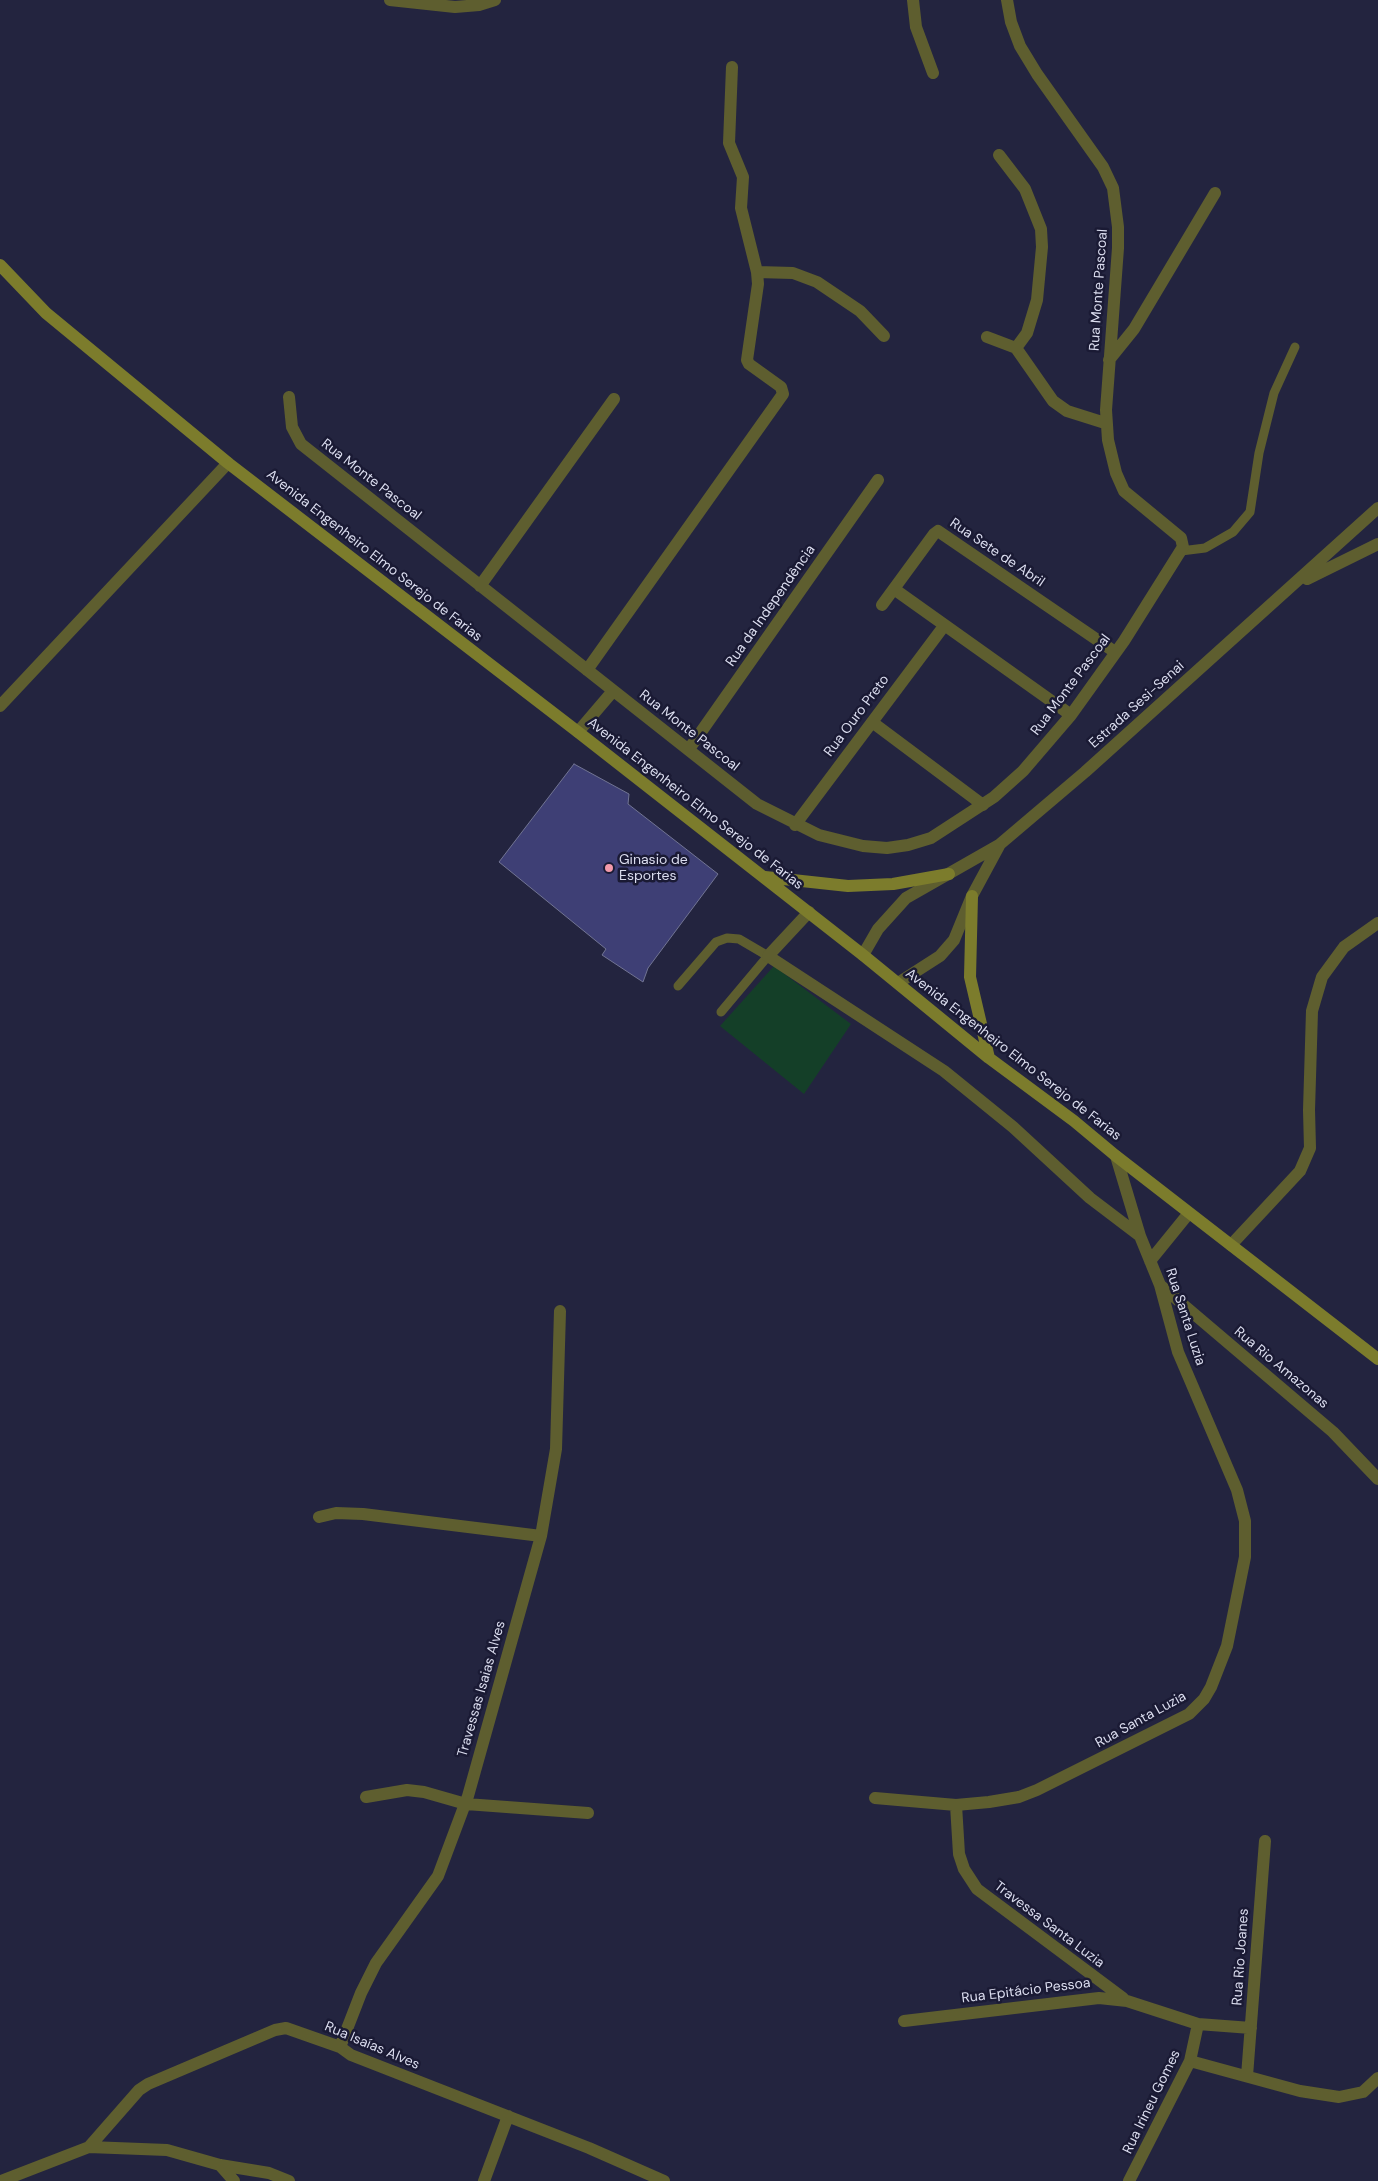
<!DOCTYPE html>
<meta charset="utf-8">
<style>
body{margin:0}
canvas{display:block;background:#23243f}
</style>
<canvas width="1378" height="2181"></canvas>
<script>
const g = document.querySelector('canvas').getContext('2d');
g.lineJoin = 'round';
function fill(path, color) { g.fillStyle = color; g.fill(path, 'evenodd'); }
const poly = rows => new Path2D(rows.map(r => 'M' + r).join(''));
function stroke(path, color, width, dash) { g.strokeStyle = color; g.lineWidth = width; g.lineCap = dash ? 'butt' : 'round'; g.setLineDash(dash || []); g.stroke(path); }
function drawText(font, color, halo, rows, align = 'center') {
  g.font = font + ' "DM Sans",sans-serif'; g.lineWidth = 5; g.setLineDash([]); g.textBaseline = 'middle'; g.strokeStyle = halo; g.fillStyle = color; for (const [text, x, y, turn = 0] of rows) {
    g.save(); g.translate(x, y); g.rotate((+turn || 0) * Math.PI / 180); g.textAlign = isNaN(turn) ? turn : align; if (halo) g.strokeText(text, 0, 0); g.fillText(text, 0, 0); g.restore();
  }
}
const green = poly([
 [774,966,851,1024,804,1094,720,1026]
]);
const building = poly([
 [574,764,629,794,628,804,718,874,648,968,643,982,602,955,606,949,499,862,574,764]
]);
const service = poly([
 [1181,551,1205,548,1233,532,1250,512,1259,453,1274,393,1295,347],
 [678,986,716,942,727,938,739,939,768,956,721,1012]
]);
const minor = poly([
 [390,0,455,7,479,5,495,0],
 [913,0,916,27,933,73],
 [999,155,1025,189,1041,229,1042,247,1037,300,1027,333,1016,348],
 [757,272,793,273,817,282,860,311,884,336],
 [987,337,1016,348,1053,401,1067,411,1105,423],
 [1109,360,1134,329,1215,193],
 [289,397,292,427,301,444,757,804,819,835,863,846,887,848,908,845,931,838,994,797,1023,771,1071,715,1124,641,1183,547,1181,538,1124,491,1116,473,1108,440,1106,410,1118,248,1118,227,1113,188,1103,167,1037,74,1020,46,1011,22,1007,0],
 [480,586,614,399],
 [894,589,1071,715],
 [882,605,934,534,938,531,1115,652],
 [587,670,783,394,781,387,749,364,747,360,758,284,757,272,741,208,743,177,729,143,732,67],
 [0,706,228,463],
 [872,722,983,805],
 [578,732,613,691],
 [689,749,878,480],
 [795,825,944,626],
 [809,912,768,956,944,1071,1013,1127,1090,1198,1140,1236],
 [1231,1245,1300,1171,1310,1148,1309,1110,1312,1011,1322,977,1344,947,1378,923],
 [1150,1261,1189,1213],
 [1160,1285,1333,1432,1378,1479],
 [319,1517,336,1513,363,1514,541,1536],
 [366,1797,407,1790,424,1792,466,1804,588,1813],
 [875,1798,956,1805,989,1802,1019,1797,1037,1790,1189,1714,1204,1699,1211,1687,1227,1646,1245,1557,1245,1521,1237,1490,1178,1352,1160,1285,1140,1236,1116,1156],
 [956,1805,959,1854,964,1869,977,1889,1123,1998],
 [904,2021,1099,1998,1127,2001,1198,2024,1190,2061,1129,2181],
 [1198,2024,1251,2028],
 [340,2047,361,1993,376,1963,438,1876,468,1796,541,1536,556,1449,560,1311],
 [1190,2061,1300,2091,1339,2097,1363,2092,1378,2078],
 [1247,2076,1265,1841],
 [89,2147,139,2090,148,2084,275,2030,286,2028,340,2047,351,2055,589,2148,664,2181],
 [220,2165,234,2181],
 [1,2181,89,2147,167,2150,220,2165,269,2173,289,2181],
 [484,2181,508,2116]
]);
const tertiary = poly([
 [1307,579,1378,544],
 [863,955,878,929,906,898,999,845,1085,772,1378,508],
 [898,983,940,956,954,940,972,896,999,846]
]);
const secondary = poly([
 [0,265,46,313,228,463,578,732,863,955,989,1058,1074,1121,1116,1156,1378,1359],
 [765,877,848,886,893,884,949,874],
 [972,896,970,977,989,1058]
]);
const markers = [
 [609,868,5,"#f39aab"]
];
const streetNames = [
 ["Rua Monte Pascoal",1099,290,-86],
 ["Rua Monte Pascoal",371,480,38],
 ["Rua Sete de Abril",997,553,34],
 ["Avenida Engenheiro Elmo Serejo de Farias",374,556,38],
 ["Rua da Independência",771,606,-55],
 ["Rua Monte Pascoal",1071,685,-53],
 ["Estrada Sesi-Senai",1137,705,-42],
 ["Rua Ouro Preto",857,716,-53],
 ["Rua Monte Pascoal",689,731,38],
 ["Avenida Engenheiro Elmo Serejo de Farias",695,804,38],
 ["Avenida Engenheiro Elmo Serejo de Farias",1013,1055,38],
 ["Rua Santa Luzia",1185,1317,72],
 ["Rua Rio Amazonas",1281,1368,40],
 ["Travessas Isaias Alves",482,1689,-74],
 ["Rua Santa Luzia",1141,1720,-29],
 ["Travessa Santa Luzia",1049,1925,37],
 ["Rua Rio Joanes",1241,1957,-86],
 ["Rua Epitácio Pessoa",1026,1991,-7],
 ["Rua Isaías Alves",372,2046,23],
 ["Rua Irineu Gomes",1152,2102,-64]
];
const poiNames = [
 ["Ginasio de",619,860],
 ["Esportes",619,876]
];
fill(green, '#143f28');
fill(building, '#3e3f75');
stroke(building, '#717493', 1);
stroke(service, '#5e5e2f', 9);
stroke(minor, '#5e5e2f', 12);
stroke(tertiary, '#5e5e2f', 12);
stroke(secondary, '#7c7c2c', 12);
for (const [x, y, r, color] of markers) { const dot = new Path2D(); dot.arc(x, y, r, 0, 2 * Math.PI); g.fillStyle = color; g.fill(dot); stroke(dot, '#1a1a34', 2); }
drawText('14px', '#dbddef', '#1a1a34', streetNames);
drawText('14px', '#dbddef', '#1a1a34', poiNames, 'left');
</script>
